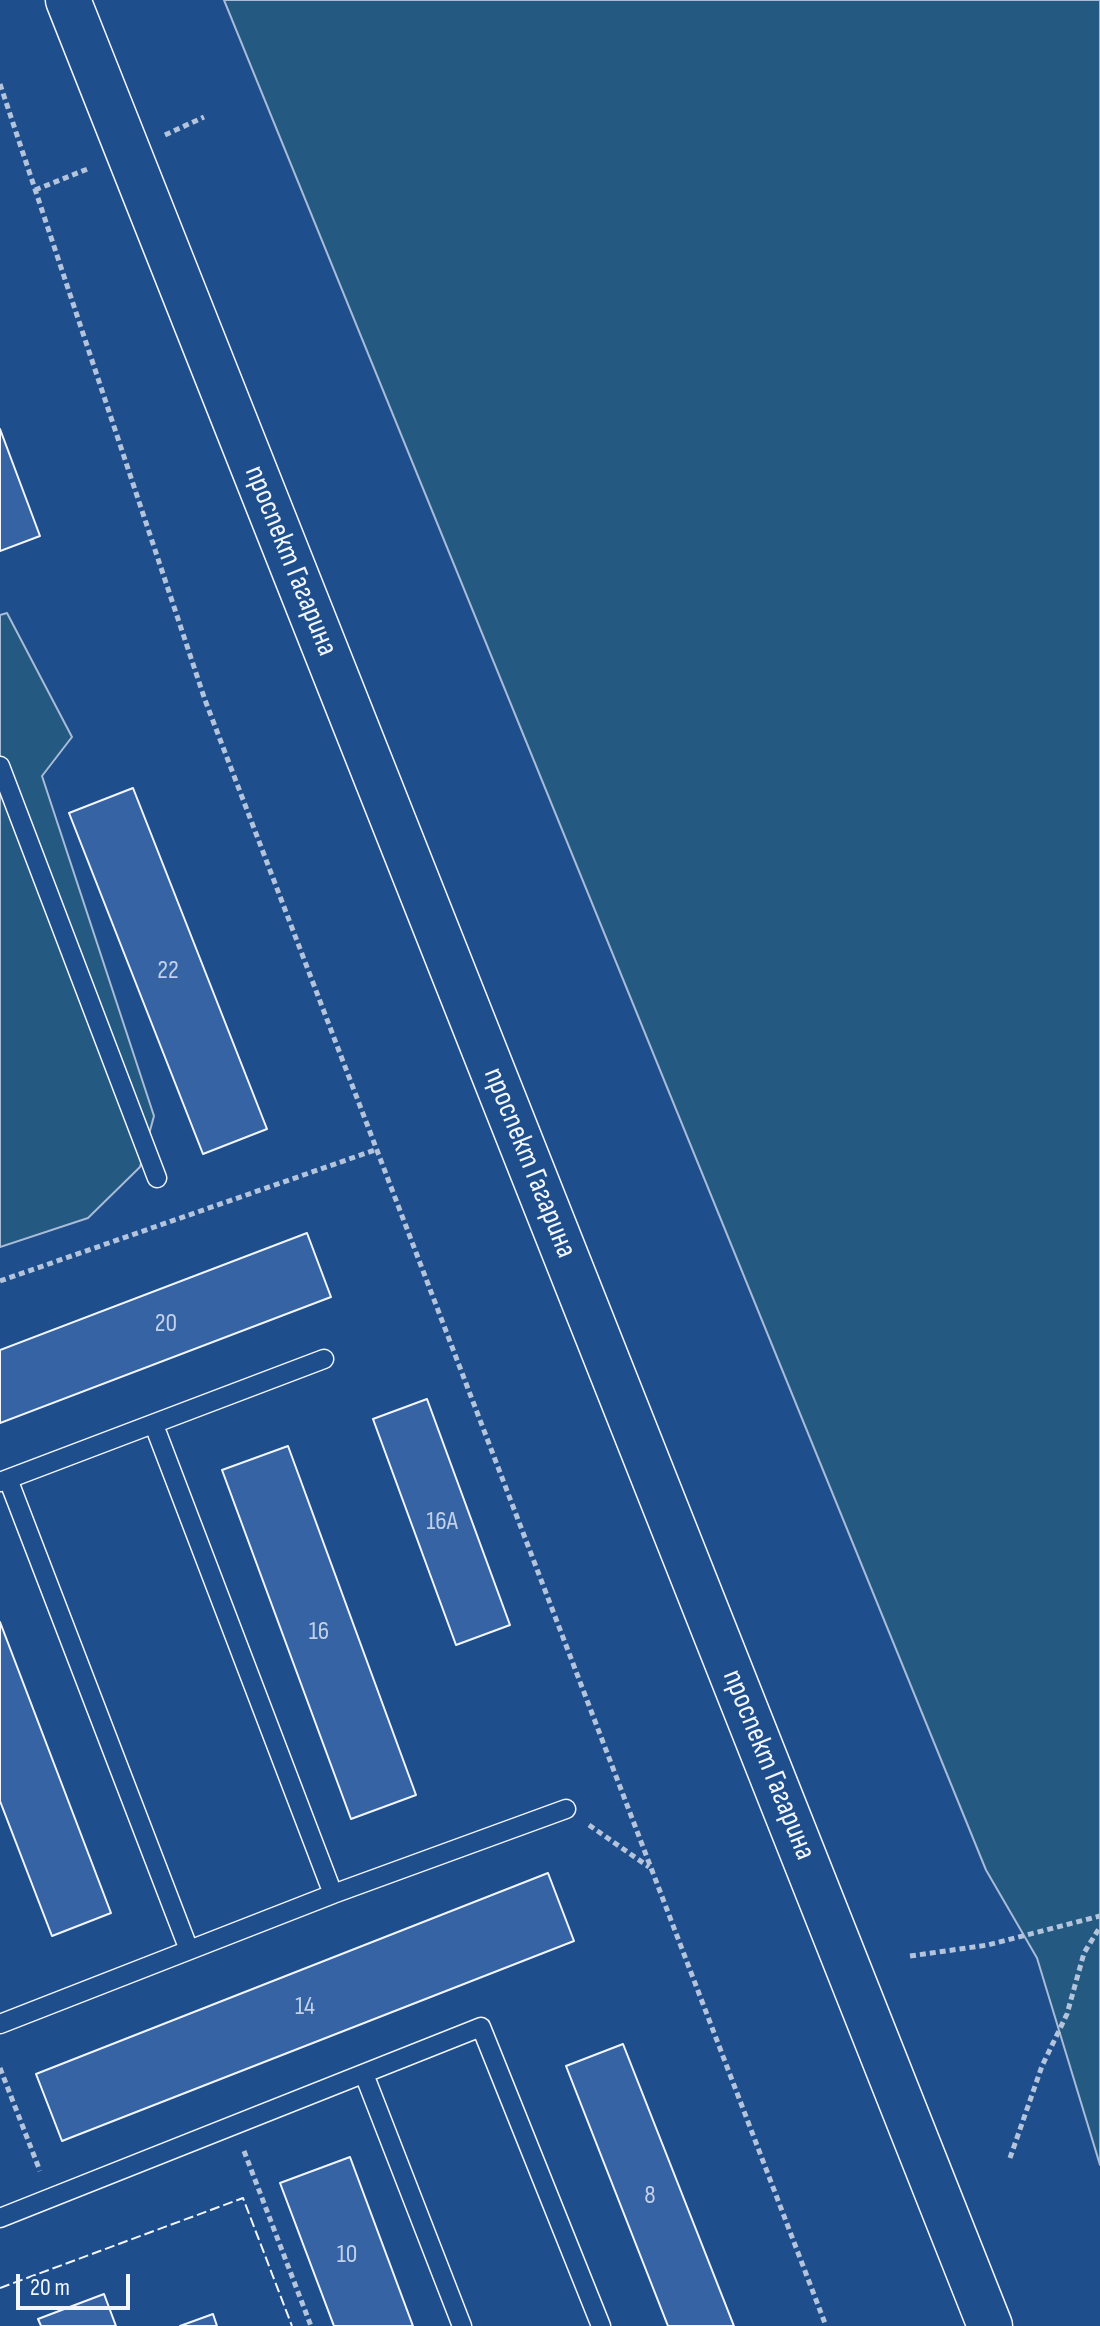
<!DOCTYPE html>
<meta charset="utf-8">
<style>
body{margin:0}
#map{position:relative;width:1100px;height:2326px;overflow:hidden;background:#1f4e8c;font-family:"Sofia Sans Condensed",sans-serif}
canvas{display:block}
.scale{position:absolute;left:16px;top:2274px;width:114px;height:36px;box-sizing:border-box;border:4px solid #f2f6ff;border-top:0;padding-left:10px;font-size:24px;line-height:28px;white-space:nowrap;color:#f2f6ff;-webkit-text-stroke:6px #1f4e8c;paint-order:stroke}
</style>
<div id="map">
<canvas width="1100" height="2326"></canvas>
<div class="scale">20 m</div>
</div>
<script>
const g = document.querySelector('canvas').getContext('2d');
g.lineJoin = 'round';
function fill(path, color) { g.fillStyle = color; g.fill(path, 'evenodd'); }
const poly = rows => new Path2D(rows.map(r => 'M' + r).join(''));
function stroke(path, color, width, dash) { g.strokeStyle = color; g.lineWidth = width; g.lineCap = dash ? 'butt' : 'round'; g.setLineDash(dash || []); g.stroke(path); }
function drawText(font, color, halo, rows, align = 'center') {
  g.font = font + ' "Sofia Sans Condensed",sans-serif'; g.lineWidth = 6; g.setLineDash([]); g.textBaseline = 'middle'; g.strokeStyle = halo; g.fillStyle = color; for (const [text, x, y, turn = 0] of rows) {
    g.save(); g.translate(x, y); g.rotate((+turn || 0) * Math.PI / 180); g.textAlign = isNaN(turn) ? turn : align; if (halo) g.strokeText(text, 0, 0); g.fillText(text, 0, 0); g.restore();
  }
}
const green = poly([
 [224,0,1100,0,1100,2165,1037,1958,986,1870,224,0],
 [7,613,72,737,42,776,154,1116,140,1167,88,1218,0,1247,0,615,7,613]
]);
const building = poly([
 [0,429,40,536,0,551,0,429],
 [133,788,267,1129,203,1154,69,813,133,788],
 [307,1233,331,1297,0,1423,0,1350,307,1233],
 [427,1399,510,1625,456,1645,373,1419,427,1399],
 [288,1446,416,1795,351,1819,222,1470,288,1446],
 [0,1622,111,1913,52,1936,0,1801,0,1622],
 [548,1873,574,1941,62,2141,36,2074,548,1873],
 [623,2044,734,2326,668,2326,566,2066,623,2044],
 [350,2157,413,2326,334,2326,280,2183,350,2157],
 [104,2294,116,2326,41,2326,38,2319,104,2294],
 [213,2314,217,2326,180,2326,213,2314]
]);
const path = poly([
 [0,84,205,700,826,2326],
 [165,135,204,117],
 [35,190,90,168],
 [0,1281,375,1150],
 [589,1825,649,1867],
 [910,1956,988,1945,1100,1916],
 [0,2068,40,2171],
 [244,2151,311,2326],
 [1010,2158,1042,2066,1067,2014,1084,1953,1100,1927]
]);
const service = poly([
 [0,766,157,1178],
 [154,1425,333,1894],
 [8,1479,189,1950],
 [0,1482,324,1359],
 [0,2024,333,1894,566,1809],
 [364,2074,462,2326],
 [0,2218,481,2027,601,2326]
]);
const primary = poly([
 [68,0,990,2326]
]);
const fence = poly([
 [0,2288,243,2198,292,2326]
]);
const numberNames = [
 ["22",168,971],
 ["20",166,1324],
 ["16А",442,1522],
 ["16",319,1632],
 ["14",305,2007],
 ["8",650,2196],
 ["10",347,2255]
];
const streetNames = [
 ["проспект Гагарина",290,561,68],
 ["проспект Гагарина",529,1163,68],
 ["проспект Гагарина",768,1765,68]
];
fill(green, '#245a82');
stroke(green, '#a8bbd7', 2);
fill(building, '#3563a3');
stroke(building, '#f2f6ff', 2);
stroke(service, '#f2f6ff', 21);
stroke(primary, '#f2f6ff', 47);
stroke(path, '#b3c4dc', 5, [6, 4]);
stroke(service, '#1f4e8c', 18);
stroke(primary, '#1f4e8c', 44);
stroke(fence, '#f2f6ff', 2, [10, 4]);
drawText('26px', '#c3d1e8', null, numberNames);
drawText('30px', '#f2f6ff', '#1f4e8c', streetNames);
</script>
